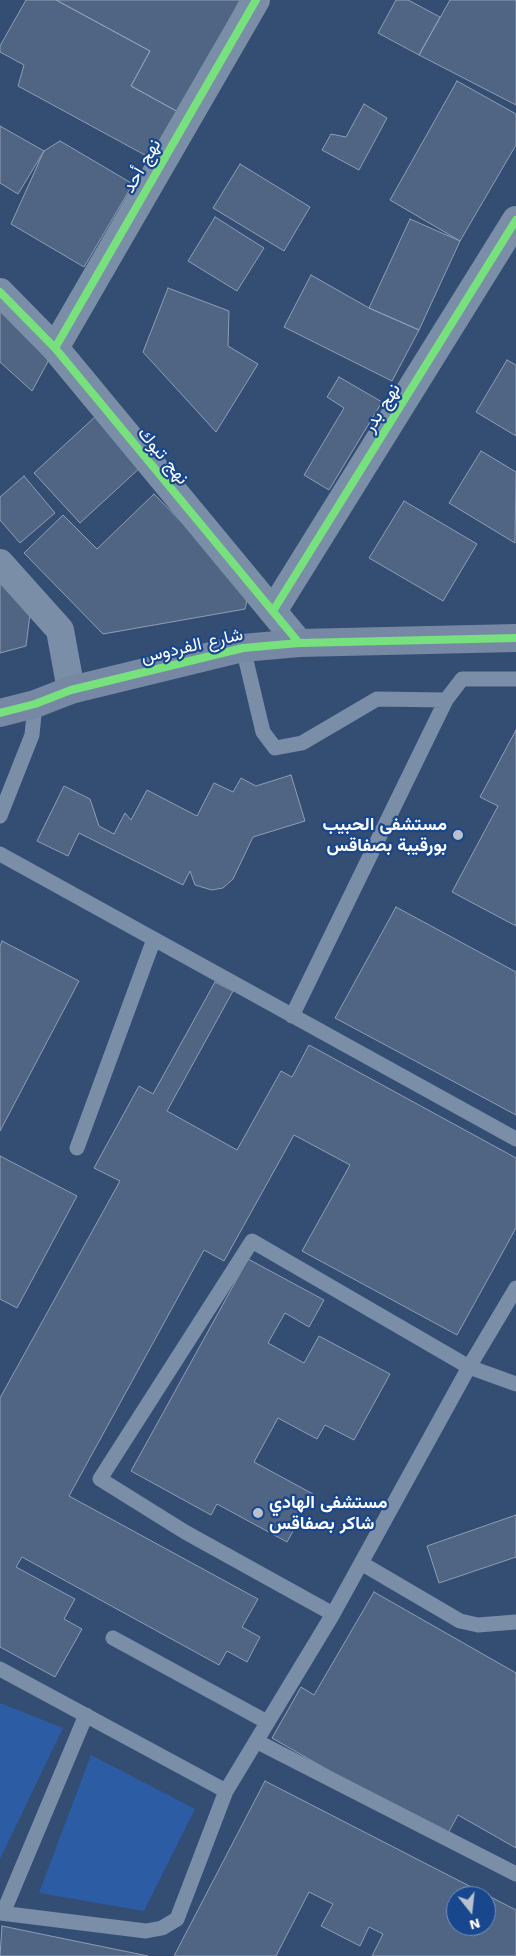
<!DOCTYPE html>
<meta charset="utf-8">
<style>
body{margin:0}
#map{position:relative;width:516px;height:1956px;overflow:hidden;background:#334d73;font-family:"Work Sans",sans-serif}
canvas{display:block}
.north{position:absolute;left:446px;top:1886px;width:50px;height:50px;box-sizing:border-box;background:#18478e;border:1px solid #7491bb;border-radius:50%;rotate:164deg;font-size:14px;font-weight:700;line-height:20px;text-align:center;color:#fff}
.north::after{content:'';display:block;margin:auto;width:18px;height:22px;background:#b8c1ce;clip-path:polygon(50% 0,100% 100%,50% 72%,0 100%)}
</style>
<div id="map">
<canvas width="516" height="1956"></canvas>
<div class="north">N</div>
</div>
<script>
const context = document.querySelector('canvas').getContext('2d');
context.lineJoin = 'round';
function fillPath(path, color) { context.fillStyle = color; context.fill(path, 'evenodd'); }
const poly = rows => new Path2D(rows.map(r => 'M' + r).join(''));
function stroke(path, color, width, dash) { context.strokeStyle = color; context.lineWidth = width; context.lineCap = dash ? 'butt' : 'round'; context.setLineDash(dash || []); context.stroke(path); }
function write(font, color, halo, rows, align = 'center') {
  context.font = font + ' "Work Sans",Vazirmatn,sans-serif'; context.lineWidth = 4.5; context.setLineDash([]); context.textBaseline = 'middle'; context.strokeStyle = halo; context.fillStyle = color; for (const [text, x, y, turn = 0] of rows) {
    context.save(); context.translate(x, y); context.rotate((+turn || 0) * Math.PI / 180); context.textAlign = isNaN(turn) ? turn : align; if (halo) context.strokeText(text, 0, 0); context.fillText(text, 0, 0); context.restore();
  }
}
const green = poly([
 [0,1703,63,1728,0,1859],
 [91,1755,195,1809,144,1911,39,1893]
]);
const building = poly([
 [26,0,56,0,150,51,131,86,180,113,154,160,18,86,24,65,0,52,0,46,26,0],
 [56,0,240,0,180,113,131,86,150,51,56,0],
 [396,0,408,0,440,17,419,55,378,33,396,0],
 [450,0,516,0,516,105,419,55,450,0],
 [457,81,516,114,516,145,460,241,390,200,457,81],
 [364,104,387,118,359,170,322,150,331,134,346,137,364,104],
 [0,126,44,151,18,194,0,183,0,126],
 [60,141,133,184,84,267,11,224,44,151,60,141],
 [240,164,310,207,284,251,213,208,240,164],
 [215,217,264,248,237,291,188,261,215,217],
 [410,219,460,241,419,330,369,308,410,219],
 [311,275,369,308,419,330,392,381,284,327,311,275],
 [168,288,229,311,228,346,258,364,216,432,143,352,168,288],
 [0,306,51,356,32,391,0,362,0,306],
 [507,360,516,365,516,436,476,412,507,360],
 [339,377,382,402,329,490,304,475,344,408,327,397,339,377],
 [96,416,142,466,80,523,34,473,96,416],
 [481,451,516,472,515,543,449,503,481,451],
 [24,476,55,513,20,543,0,520,0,497,24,476],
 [154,494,249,591,245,609,103,634,24,553,63,515,97,549,154,494],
 [404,501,477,544,443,601,369,558,404,501],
 [0,580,30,614,26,646,0,653,0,580],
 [516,730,516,926,452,892,498,806,480,797,516,730],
 [291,775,305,821,253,837,233,879,223,888,212,890,195,885,190,871,183,885,79,833,68,856,37,841,64,786,90,799,99,826,114,834,125,813,131,820,147,790,197,816,214,783,233,792,241,778,256,786,291,775],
 [396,907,516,972,516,1115,335,1018,396,907],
 [2,941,79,981,0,1131,0,946,2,941],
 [215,982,233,991,167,1111,237,1150,281,1071,292,1077,309,1045,516,1158,516,1228,457,1335,302,1251,350,1165,294,1135,224,1261,204,1250,69,1496,258,1599,242,1627,260,1637,247,1662,227,1651,219,1665,22,1557,16,1567,75,1599,64,1619,82,1629,55,1677,0,1647,0,1398,120,1181,94,1168,139,1086,153,1094,215,982],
 [0,1156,77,1196,17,1308,0,1299,0,1156],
 [248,1259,324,1300,309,1327,285,1313,268,1343,304,1363,319,1336,390,1374,354,1440,325,1425,317,1439,278,1418,254,1462,313,1494,287,1542,217,1504,211,1515,131,1471,248,1259],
 [516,1515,516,1557,439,1583,427,1546,516,1515],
 [374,1592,516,1673,516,1848,458,1815,446,1837,272,1738,301,1687,314,1695,374,1592],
 [265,1781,516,1910,516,1956,372,1956,383,1934,369,1927,360,1946,321,1926,333,1904,309,1892,276,1956,174,1956,265,1781],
 [456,1896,486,1896,486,1926,456,1926,456,1896],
 [2,1926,148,1956,0,1956,2,1926]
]);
const lane = poly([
 [243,648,263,732,275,748,302,743,377,699,446,700],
 [0,816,32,735,35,704],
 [0,854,516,1139],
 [292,1016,446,700,462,679,516,679],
 [77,1148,154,939],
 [516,1288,469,1367,516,1384],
 [361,1563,460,1621,478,1625,516,1622],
 [113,1638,267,1722],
 [0,1669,226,1791,333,1614,469,1367,252,1241,100,1479,185,1532,333,1614],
 [256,1741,516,1874],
 [0,1913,146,1931,162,1928,177,1919,226,1791],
 [3,1913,86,1715]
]);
const street = poly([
 [0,292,55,348,299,643],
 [55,348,256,0],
 [0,563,60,630,71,690],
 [273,611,516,220]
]);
const secondary = poly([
 [0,713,35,704,71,690,243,648,299,643,516,638]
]);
const cycleway = poly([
 [0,292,55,348,299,643],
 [55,348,256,0],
 [273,611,516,220],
 [0,713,35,704,71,690,243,648,299,643,516,638]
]);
const markers = [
 [458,835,6,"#b8c1ce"],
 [258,1513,6,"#b8c1ce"]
];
const streetNames = [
 ["نهج أحد",142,166,-60],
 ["نهج بدر",382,408,-58],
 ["نهج تبوك",163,456,50],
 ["شارع الفردوس",192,646,-13]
];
const poiNames = [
 ["مستشفى الحبيب",447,825],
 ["بورقيبة بصفاقس",447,846],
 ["مستشفى الهادي",269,1503,"left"],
 ["شاكر بصفاقس",269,1524,"left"]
];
fillPath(green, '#2c5da4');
fillPath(building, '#506483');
stroke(building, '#8f9eb5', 1);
stroke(lane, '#7a8ea7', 15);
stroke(street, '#7a8ea7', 28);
stroke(secondary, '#7688a3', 28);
stroke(cycleway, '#77e17e', 8);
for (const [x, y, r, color] of markers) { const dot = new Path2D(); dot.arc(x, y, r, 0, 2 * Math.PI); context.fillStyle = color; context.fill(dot); stroke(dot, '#18478e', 2); }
write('18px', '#fff', '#18478e', streetNames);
write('bold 18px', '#fff', '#18478e', poiNames, 'right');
</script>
